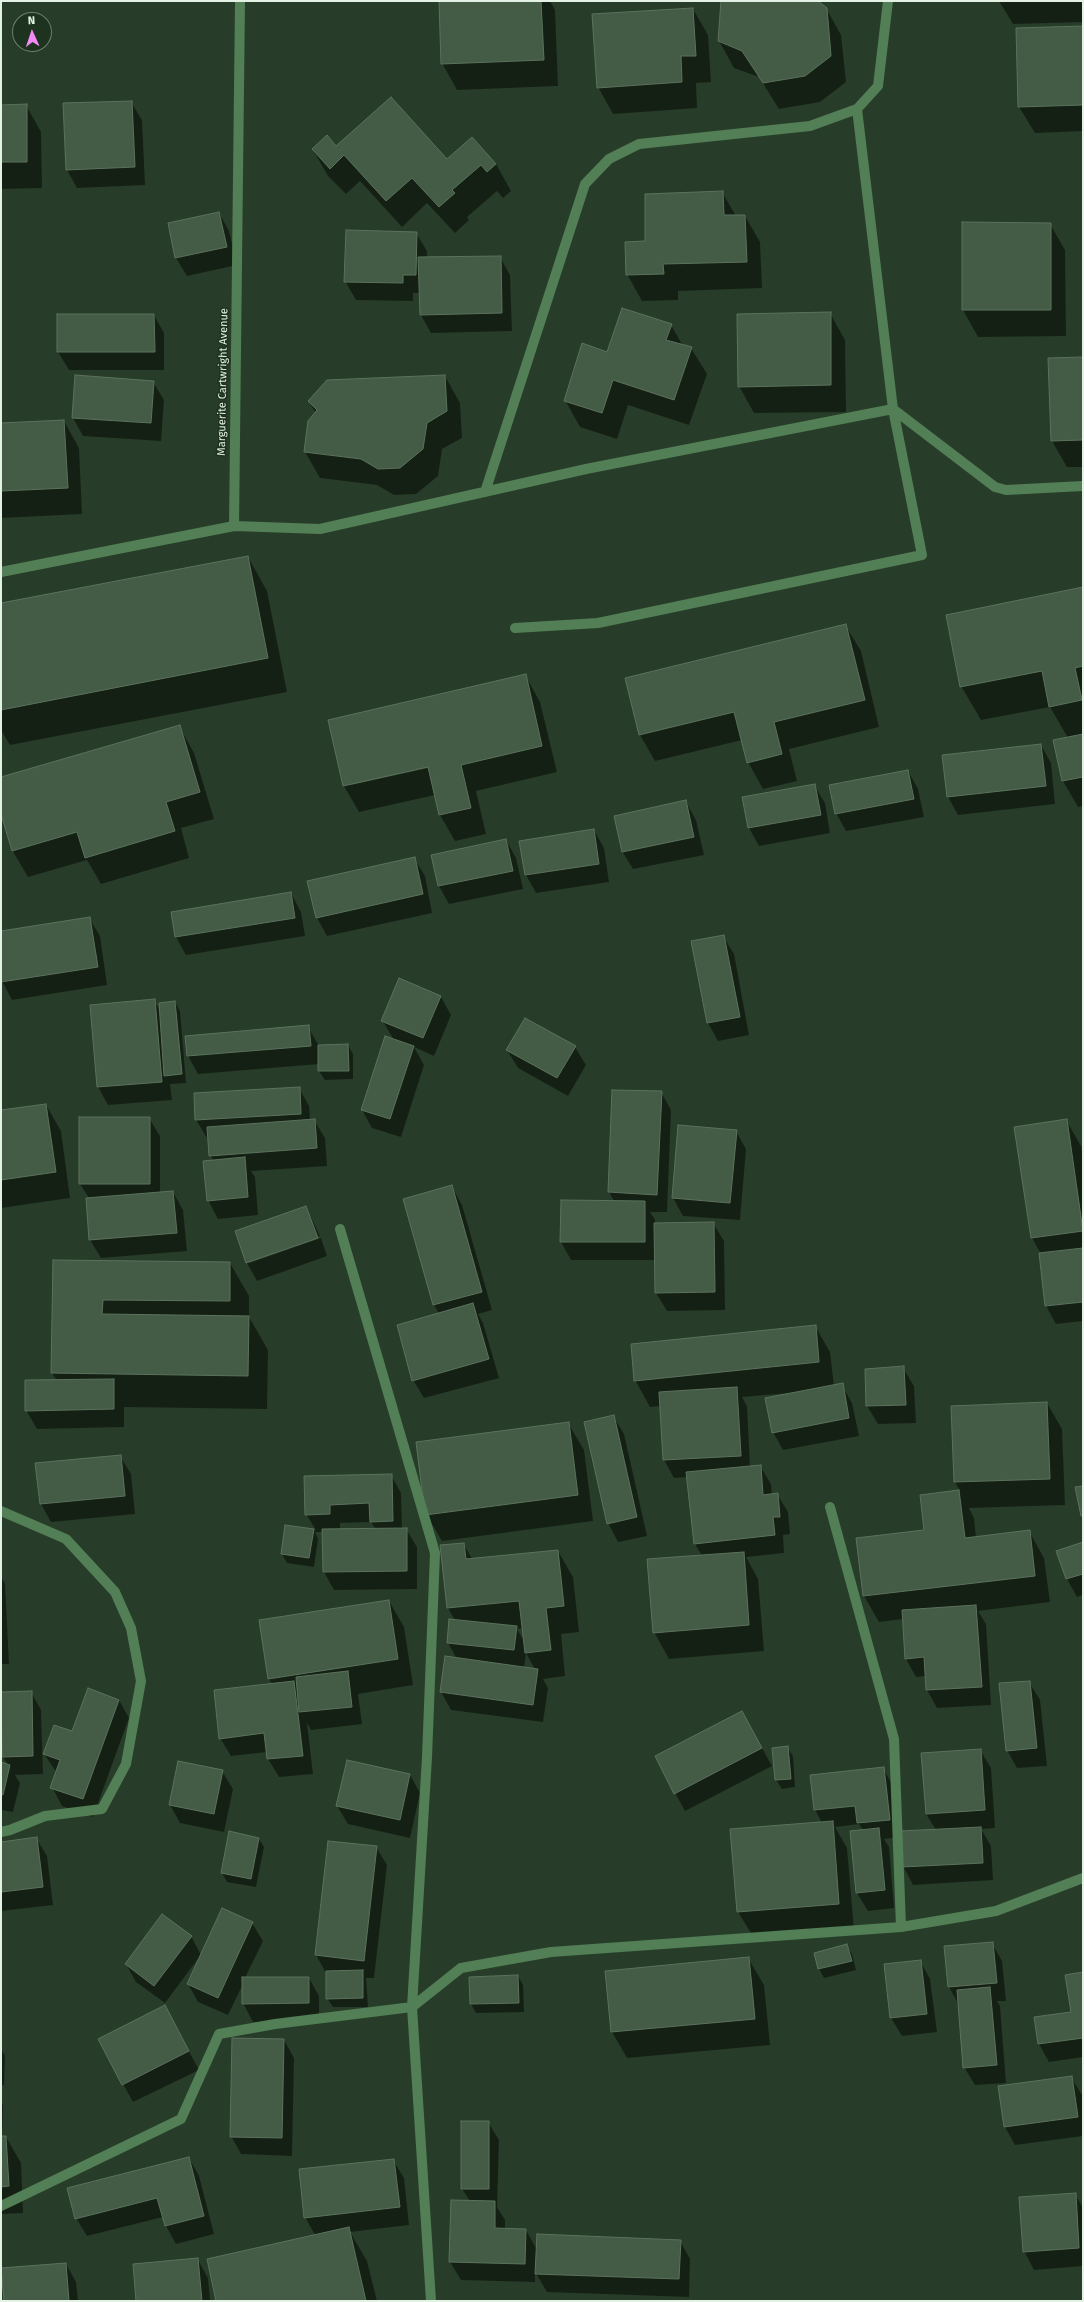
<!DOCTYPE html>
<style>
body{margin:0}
#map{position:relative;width:1084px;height:2302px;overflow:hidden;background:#283d29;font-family:"Fira Sans",sans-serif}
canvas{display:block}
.frame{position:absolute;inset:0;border:2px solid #e4f2e5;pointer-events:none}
.north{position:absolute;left:12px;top:12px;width:40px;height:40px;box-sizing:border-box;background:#1e331f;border:1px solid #6d7f6e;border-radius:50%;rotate:357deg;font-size:11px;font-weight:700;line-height:16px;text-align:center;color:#e4f2e5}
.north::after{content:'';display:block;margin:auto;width:14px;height:18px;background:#f18af4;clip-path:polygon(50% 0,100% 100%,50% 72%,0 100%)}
</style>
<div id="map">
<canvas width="1084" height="2302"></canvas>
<div class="frame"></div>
<div class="north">N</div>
</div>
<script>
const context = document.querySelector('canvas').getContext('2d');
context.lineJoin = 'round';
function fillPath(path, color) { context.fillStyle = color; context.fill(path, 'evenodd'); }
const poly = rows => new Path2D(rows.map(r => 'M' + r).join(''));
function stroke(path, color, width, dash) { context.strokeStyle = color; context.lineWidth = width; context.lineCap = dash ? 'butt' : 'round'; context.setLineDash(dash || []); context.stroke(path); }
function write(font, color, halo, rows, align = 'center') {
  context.font = font + ' "Fira Sans",sans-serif'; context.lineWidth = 3; context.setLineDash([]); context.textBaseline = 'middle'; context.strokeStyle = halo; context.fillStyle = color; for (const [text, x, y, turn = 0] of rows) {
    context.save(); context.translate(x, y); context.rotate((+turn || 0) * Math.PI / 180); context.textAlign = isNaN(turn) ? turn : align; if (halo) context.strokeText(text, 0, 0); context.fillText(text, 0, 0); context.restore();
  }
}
const shadow = poly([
 [440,1,550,1,555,10,558,86,457,90,442,63],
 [722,1,816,1,826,8,841,35,846,82,820,102,779,109,759,77,734,68,719,41],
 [999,1,1083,1,1083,22,1013,24],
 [693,9,708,35,711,82,696,83,697,108,613,114,598,87],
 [1083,27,1083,131,1035,133,1019,107],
 [131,102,142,120,145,185,77,188,67,170],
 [26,105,41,132,42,188,1,189,1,106],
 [313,150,496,164,511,191,503,198,497,191,467,217,469,220,455,233,427,203,402,227,360,181,346,194,328,176],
 [722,192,736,216,745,216,760,242,762,288,678,291,678,300,642,301,627,274,646,242],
 [219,213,229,231,237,265,187,276,176,258,169,224],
 [963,223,1050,224,1065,250,1066,336,978,337,963,310],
 [416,233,427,251,427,258,500,257,510,275,512,331,431,333,421,315,420,293,413,293,413,301,356,300,345,281],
 [830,313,845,340,846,412,754,413,739,386],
 [58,315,154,315,164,333,164,370,69,370,58,352],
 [671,325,683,346,691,348,707,374,689,425,628,405,617,439,580,427,565,400,608,353],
 [1083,358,1083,467,1067,467,1052,441],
 [445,376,460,403,462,438,442,449,438,476,416,494,394,495,377,485,320,478,305,452,316,413,309,402],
 [153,382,164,400,161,441,83,436,73,418],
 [64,421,79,448,82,514,1,518,1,424],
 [248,557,267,591,287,692,10,745,1,730,1,604],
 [1083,588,1083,806,1078,807,1063,781,1055,741,1068,738,1050,707,981,720,961,686],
 [845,625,861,651,879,727,789,749,797,781,763,789,748,762,742,740,655,761,640,735,626,679],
 [525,675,540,702,557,772,476,791,486,834,455,841,440,815,435,795,359,812,344,786,329,721],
 [432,765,433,767,351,785,351,783],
 [179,726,194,753,214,819,181,828,189,858,101,884,87,860,28,877,12,850,1,811,1,778],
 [1041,745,1051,763,1055,804,958,815,948,797],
 [908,771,918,789,924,817,846,831,836,813],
 [814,785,825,803,830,833,759,846,749,828,743,798],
 [686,802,696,820,704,855,633,869,622,851],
 [594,830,604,848,609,882,536,893,526,875,520,842],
 [506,840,516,858,523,889,449,904,439,886,432,856],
 [414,858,425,876,432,913,327,936,317,918],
 [291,893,301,912,305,936,186,955,176,937,172,913],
 [89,918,100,936,107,985,12,1000,1,979,1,932],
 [723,936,734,954,749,1035,718,1041,708,1023],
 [441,997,451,1015,434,1056,414,1047,424,1065,401,1137,372,1128,362,1110,394,1040,382,1020],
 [154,1000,160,1011,175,1002,180,1011,186,1083,170,1084,172,1100,108,1105,98,1087,91,1006],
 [308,1027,319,1046,348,1045,353,1054,353,1079,325,1080,319,1071,319,1064,198,1074,188,1056,186,1037],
 [575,1047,586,1065,568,1096,518,1068,507,1050],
 [299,1088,309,1106,310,1120,314,1120,325,1138,327,1166,251,1171,255,1177,258,1215,218,1219,208,1200,214,1161,210,1155,209,1138,207,1138,196,1120],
 [613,1091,661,1092,671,1110,667,1212,650,1212,655,1220,655,1224,713,1223,724,1241,725,1310,667,1311,656,1293,656,1260,571,1260,561,1242,614,1201,609,1192],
 [46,1105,61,1131,70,1198,1,1208,1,1111],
 [149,1118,160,1136,160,1193,173,1192,183,1210,187,1251,101,1258,90,1240,89,1198,80,1184],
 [1066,1120,1081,1146,1083,1157,1083,1321,1056,1324,1046,1306,1041,1254,1032,1238,1015,1128],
 [736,1131,746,1149,740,1220,683,1216,673,1198],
 [452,1187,462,1205,492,1310,478,1314,483,1323,499,1378,424,1398,413,1380,439,1314,434,1305],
 [306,1207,320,1236,249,1261,249,1263,321,1238,327,1256,257,1281,247,1263,236,1232],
 [54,1261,230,1263,249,1296,249,1317,268,1350,267,1409,124,1407,124,1427,37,1429,26,1410,57,1381,52,1373],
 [815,1326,830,1352,834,1386,842,1385,852,1403,859,1436,783,1450,773,1432,789,1393,742,1397,747,1406,750,1467,760,1466,771,1484,772,1495,777,1494,788,1512,790,1534,783,1535,784,1553,746,1557,758,1579,764,1651,669,1659,654,1632,702,1556,695,1544,688,1477,674,1478,664,1460,661,1406,650,1407,635,1380],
 [903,1368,914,1386,916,1423,878,1424,867,1406],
 [1047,1403,1062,1429,1065,1505,969,1508,974,1518,976,1538,1029,1531,1044,1558,1050,1602,978,1611,986,1624,991,1705,937,1708,927,1690,926,1676,916,1677,906,1659,903,1619,879,1622,864,1596,925,1531,921,1496,960,1491,955,1482,952,1407],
 [613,1416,624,1434,647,1536,618,1542,608,1523],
 [568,1423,584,1450,593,1521,442,1541,426,1514],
 [120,1456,131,1474,135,1514,51,1522,41,1504,36,1464],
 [391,1475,401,1493,402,1529,406,1529,417,1547,417,1589,334,1590,324,1572,323,1532,315,1532,318,1539,314,1567,287,1563,282,1554,286,1526,316,1530,306,1514],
 [371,1522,376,1530,340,1530,340,1523],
 [1083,1543,1083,1595,1077,1597,1067,1579,1058,1551],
 [463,1544,473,1560,558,1551,573,1577,579,1632,561,1634,565,1676,543,1679,548,1688,543,1722,451,1710,441,1692,446,1657,457,1659,448,1643,455,1620,448,1608],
 [523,1628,524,1641,517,1629],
 [526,1653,532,1664,535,1669,524,1668],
 [1,1576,5,1584,9,1664,1,1664],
 [389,1601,404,1627,413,1685,358,1694,362,1724,311,1730,307,1723,313,1774,279,1777,268,1759,267,1752,231,1756,220,1738,273,1685,269,1679,260,1621],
 [1029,1682,1040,1700,1047,1766,1017,1768,1007,1750],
 [31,1692,41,1710,43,1774,15,1775,20,1783,13,1812,1,1810,1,1763,8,1765,3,1757,1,1739,1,1693],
 [119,1700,129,1718,93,1817,62,1806,52,1787,57,1773,44,1754],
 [742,1712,772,1766,685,1811,675,1793],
 [787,1747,793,1756,795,1787,782,1789,776,1780],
 [980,1750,991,1768,995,1828,981,1829,991,1846,993,1880,913,1885,903,1866,936,1830,926,1814],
 [883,1768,893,1786,900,1837,884,1839,889,1847,894,1908,868,1911,857,1893,863,1830,859,1824,835,1827,847,1848,854,1930,754,1938,738,1912,822,1823,815,1810,811,1776],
 [222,1771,233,1789,224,1832,180,1823,170,1805],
 [410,1775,420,1793,410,1838,348,1824,337,1806],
 [36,1838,47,1856,53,1905,1,1911,1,1843],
 [259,1839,264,1847,256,1887,227,1882,222,1873],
 [376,1847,387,1865,374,1978,366,1978,368,2007,333,2007,327,1998,326,1973,316,1955],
 [252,1923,263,1941,245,1978,309,1978,319,1996,319,2021,253,2022,243,2003,243,1984,228,2015,198,2002,188,1984,200,1956,165,2003,136,1982,126,1964,191,1936,201,1955],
 [992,1943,1002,1961,1006,2001,997,2001,1000,2006,1006,2083,975,2085,964,2067,959,2005,949,1987],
 [847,1946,852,1954,856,1970,824,1978,819,1969,815,1954],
 [748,1958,764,1985,770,2045,627,2058,612,2032],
 [920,1961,930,1979,937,2032,902,2036,891,2018],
 [1083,1973,1083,2057,1049,2062,1039,2044,1072,2013],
 [518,1976,523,1985,524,2012,476,2013,471,2004,470,1978],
 [165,2007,199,2070,133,2102,123,2084],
 [284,2040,294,2058,292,2156,241,2154,231,2136],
 [1,2049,5,2056,4,2085,1,2085],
 [1071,2077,1082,2095,1083,2136,1015,2145,1005,2127],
 [1,2101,3,2105,2,2137,6,2137,21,2163,23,2213,1,2214],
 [488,2122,499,2140,497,2207,505,2220,505,2229,526,2230,537,2250,680,2241,690,2259,689,2297,547,2292,535,2272,535,2282,461,2280,450,2262,470,2201,462,2189],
 [189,2158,199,2176,214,2234,176,2244,166,2226,163,2217,87,2236,76,2218],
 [393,2160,404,2178,409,2225,350,2232,367,2261,377,2301,217,2301,315,2235,305,2217],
 [1075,2194,1083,2208,1083,2266,1034,2270,1024,2251],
 [198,2260,208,2278,210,2301,137,2301],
 [66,2264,76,2282,78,2301,5,2301]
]);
const building = poly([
 [439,1,541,1,544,60,441,64,439,1],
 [721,1,818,1,827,8,831,56,805,76,763,83,742,51,718,41,721,1],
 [693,8,696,56,681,56,682,82,597,88,592,14,693,8],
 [1083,26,1083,105,1018,107,1016,28,1083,26],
 [391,97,447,159,472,137,496,164,487,172,481,165,452,190,455,193,439,207,412,178,386,201,344,155,330,169,312,149,327,135,336,146,391,97],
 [132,101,135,167,66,170,63,103,132,101],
 [27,104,27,162,1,162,1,105,27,104],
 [723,191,724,215,745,215,747,262,663,264,664,274,626,275,625,242,645,241,645,194,723,191],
 [219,212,227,247,175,258,168,223,219,212],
 [962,222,1051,223,1051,310,962,310,962,222],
 [346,230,417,232,416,275,403,275,403,283,344,282,346,230],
 [501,256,502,313,420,315,418,257,501,256],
 [622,308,672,324,666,340,692,347,674,400,613,380,602,413,564,401,582,343,607,352,622,308],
 [831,312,831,385,738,387,737,314,831,312],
 [57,314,154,314,155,352,57,352,57,314],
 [1083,357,1083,440,1051,441,1048,358,1083,357],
 [75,375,154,381,151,423,72,418,75,375],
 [445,375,447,411,427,423,423,449,400,468,378,469,361,459,304,452,308,421,317,410,308,401,327,380,445,375],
 [64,420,68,488,1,491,1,423,64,420],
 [248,556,268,658,1,710,1,603,248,556],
 [1083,587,1083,666,1075,668,1082,700,1049,707,1042,671,960,687,946,615,1083,587],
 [846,624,865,700,774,722,782,754,747,763,734,712,639,735,625,678,846,624],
 [526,674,542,746,461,765,471,808,439,815,428,767,343,786,328,720,526,674],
 [180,725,200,792,166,802,175,831,85,858,77,832,12,851,1,814,1,777,180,725],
 [1083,734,1083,777,1062,781,1053,740,1083,734],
 [1041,744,1046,786,947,797,942,755,1041,744],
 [908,770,914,799,835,814,829,785,908,770],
 [815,784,821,815,748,828,742,797,815,784],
 [686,800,694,837,622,852,614,816,686,800],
 [594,829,599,864,525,875,519,841,594,829],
 [506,839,513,871,438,886,431,855,506,839],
 [415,857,423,894,316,918,307,881,415,857],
 [291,892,295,918,175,937,171,912,291,892],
 [90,917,98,967,1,982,1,931,90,917],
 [724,935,740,1017,707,1023,691,941,724,935],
 [399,978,441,996,423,1038,381,1021,399,978],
 [155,999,162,1082,97,1087,90,1005,155,999],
 [175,1001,182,1074,164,1076,159,1003,175,1001],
 [525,1018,576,1046,557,1078,506,1050,525,1018],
 [309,1025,311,1046,187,1056,185,1036,309,1025],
 [385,1036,414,1046,390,1119,361,1110,385,1036],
 [348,1044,349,1071,318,1071,318,1045,348,1044],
 [300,1087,301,1114,195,1120,194,1093,300,1087],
 [612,1090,662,1091,657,1195,608,1192,612,1090],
 [46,1104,56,1172,1,1180,1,1110,46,1104],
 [79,1117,150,1117,150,1184,79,1184,79,1117],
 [315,1119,317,1148,209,1156,207,1127,315,1119],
 [1067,1119,1083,1231,1031,1238,1014,1127,1067,1119],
 [678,1125,737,1130,730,1203,672,1198,678,1125],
 [245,1157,248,1197,207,1201,203,1161,245,1157],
 [452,1185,482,1292,433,1305,403,1199,452,1185],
 [173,1191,177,1233,89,1240,86,1198,173,1191],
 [561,1200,645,1201,645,1242,560,1242,561,1200],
 [306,1206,318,1238,246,1263,235,1231,306,1206],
 [714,1222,715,1292,655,1293,654,1223,714,1222],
 [1083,1248,1083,1302,1045,1306,1039,1253,1083,1248],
 [53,1260,230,1262,230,1301,103,1300,102,1314,249,1316,248,1376,51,1373,53,1260],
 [473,1303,489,1359,412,1381,397,1325,473,1303],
 [816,1325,819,1362,634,1381,631,1344,816,1325],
 [904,1366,906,1405,866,1406,865,1369,904,1366],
 [114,1379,114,1409,25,1411,25,1380,114,1379],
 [843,1383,849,1418,772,1433,765,1398,843,1383],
 [737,1387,741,1456,663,1460,659,1392,737,1387],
 [1047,1402,1050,1479,954,1482,951,1406,1047,1402],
 [614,1415,637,1517,607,1524,584,1422,614,1415],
 [569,1422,578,1495,425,1515,416,1442,569,1422],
 [121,1455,125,1496,40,1504,35,1463,121,1455],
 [761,1465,763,1495,778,1493,780,1517,773,1517,775,1535,694,1544,686,1472,761,1465],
 [392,1474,393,1521,370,1522,369,1503,330,1505,330,1514,305,1515,304,1476,392,1474],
 [1083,1486,1083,1516,1081,1516,1075,1487,1083,1486],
 [959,1490,965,1538,1030,1530,1035,1576,863,1596,856,1538,924,1530,920,1495,959,1490],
 [285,1525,314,1529,309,1558,281,1554,285,1525],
 [407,1528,407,1571,323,1572,322,1529,407,1528],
 [1083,1542,1083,1574,1066,1579,1056,1551,1083,1542],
 [464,1543,466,1559,558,1550,564,1606,546,1608,551,1650,525,1653,519,1601,447,1608,440,1545,464,1543],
 [744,1552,749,1625,653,1633,647,1559,744,1552],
 [389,1600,398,1659,268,1679,259,1620,389,1600],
 [976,1605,982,1687,926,1690,924,1657,905,1659,902,1610,976,1605],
 [449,1619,517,1626,514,1650,447,1643,449,1619],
 [445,1656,538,1669,533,1705,440,1692,445,1656],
 [348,1671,352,1707,299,1712,296,1677,348,1671],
 [294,1681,303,1756,267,1759,264,1733,219,1739,214,1690,294,1681],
 [1030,1681,1037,1748,1006,1751,999,1683,1030,1681],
 [88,1688,119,1700,83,1799,50,1788,60,1760,43,1754,54,1725,72,1731,88,1688],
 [32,1691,33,1756,2,1757,1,1692,32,1691],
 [742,1711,762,1748,674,1794,655,1756,742,1711],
 [788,1746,791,1779,775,1780,772,1748,788,1746],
 [981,1749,985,1810,926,1814,921,1753,981,1749],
 [347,1760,410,1774,400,1820,336,1806,347,1760],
 [178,1761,223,1770,214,1814,169,1805,178,1761],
 [1,1762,10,1765,3,1795,1,1794,1,1762],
 [884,1767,890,1820,857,1823,855,1806,814,1810,810,1775,884,1767],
 [833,1821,839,1904,737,1912,730,1829,833,1821],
 [981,1827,983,1863,902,1867,901,1831,981,1827],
 [879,1828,885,1890,856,1893,850,1831,879,1828],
 [229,1831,259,1838,251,1879,221,1873,229,1831],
 [37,1837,43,1887,1,1892,1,1842,37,1837],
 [328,1841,377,1846,364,1961,315,1955,328,1841],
 [222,1908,253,1922,218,1998,187,1984,222,1908],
 [162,1914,192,1936,154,1986,125,1964,162,1914],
 [993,1942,997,1983,948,1987,944,1946,993,1942],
 [847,1944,852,1961,818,1969,814,1953,847,1944],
 [749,1957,755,2019,611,2032,605,1971,749,1957],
 [921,1960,927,2014,890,2018,884,1964,921,1960],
 [363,1970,363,1998,326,1999,326,1971,363,1970],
 [1083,1972,1083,2038,1038,2044,1034,2017,1071,2012,1065,1975,1083,1972],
 [518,1975,519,2003,470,2004,469,1977,518,1975],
 [242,1977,309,1977,309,2003,242,2004,242,1977],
 [990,1987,997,2065,963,2068,957,1990,990,1987],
 [165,2005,189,2051,122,2085,98,2039,165,2005],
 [232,2038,284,2039,282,2138,230,2137,232,2038],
 [1072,2076,1078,2117,1004,2127,998,2086,1072,2076],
 [461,2121,489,2121,489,2189,461,2189,461,2121],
 [1,2136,6,2136,9,2186,1,2187,1,2136],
 [189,2157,204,2216,165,2226,157,2198,75,2219,67,2188,189,2157],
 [394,2159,400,2207,304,2218,299,2169,394,2159],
 [1076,2193,1079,2248,1023,2252,1019,2197,1076,2193],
 [451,2200,495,2201,495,2228,526,2229,525,2264,449,2262,451,2200],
 [349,2227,366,2301,216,2301,207,2259,349,2227],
 [537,2234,681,2240,679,2279,535,2274,537,2234],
 [198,2258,202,2301,136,2301,133,2264,198,2258],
 [66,2263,69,2301,4,2301,1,2268,66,2263]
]);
const street = poly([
 [485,492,585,184,609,159,639,144,810,126,857,109,878,86,888,1],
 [234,526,240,1],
 [1,572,234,526,320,529,586,469,893,409,995,487,1006,490,1083,486],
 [515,628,598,623,922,555,893,409,857,109],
 [340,1229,435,1553,427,1757,412,2007,431,2301],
 [830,1507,894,1739,901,1927],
 [1,1511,66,1539,115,1592,131,1628,141,1681,126,1764,102,1809,45,1816,10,1830,1,1832],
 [1,2206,181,2119,219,2034,275,2024,412,2007,461,1968,551,1952,901,1927,996,1911,1083,1878]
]);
const streetNames = [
 ["Marguerite Cartwright Avenue",223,382,-89]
];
fillPath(shadow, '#0007');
fillPath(building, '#445b45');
stroke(building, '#5b725c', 1);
stroke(street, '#527f55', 10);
write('11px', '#e4f2e5', '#1e331f', streetNames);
</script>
